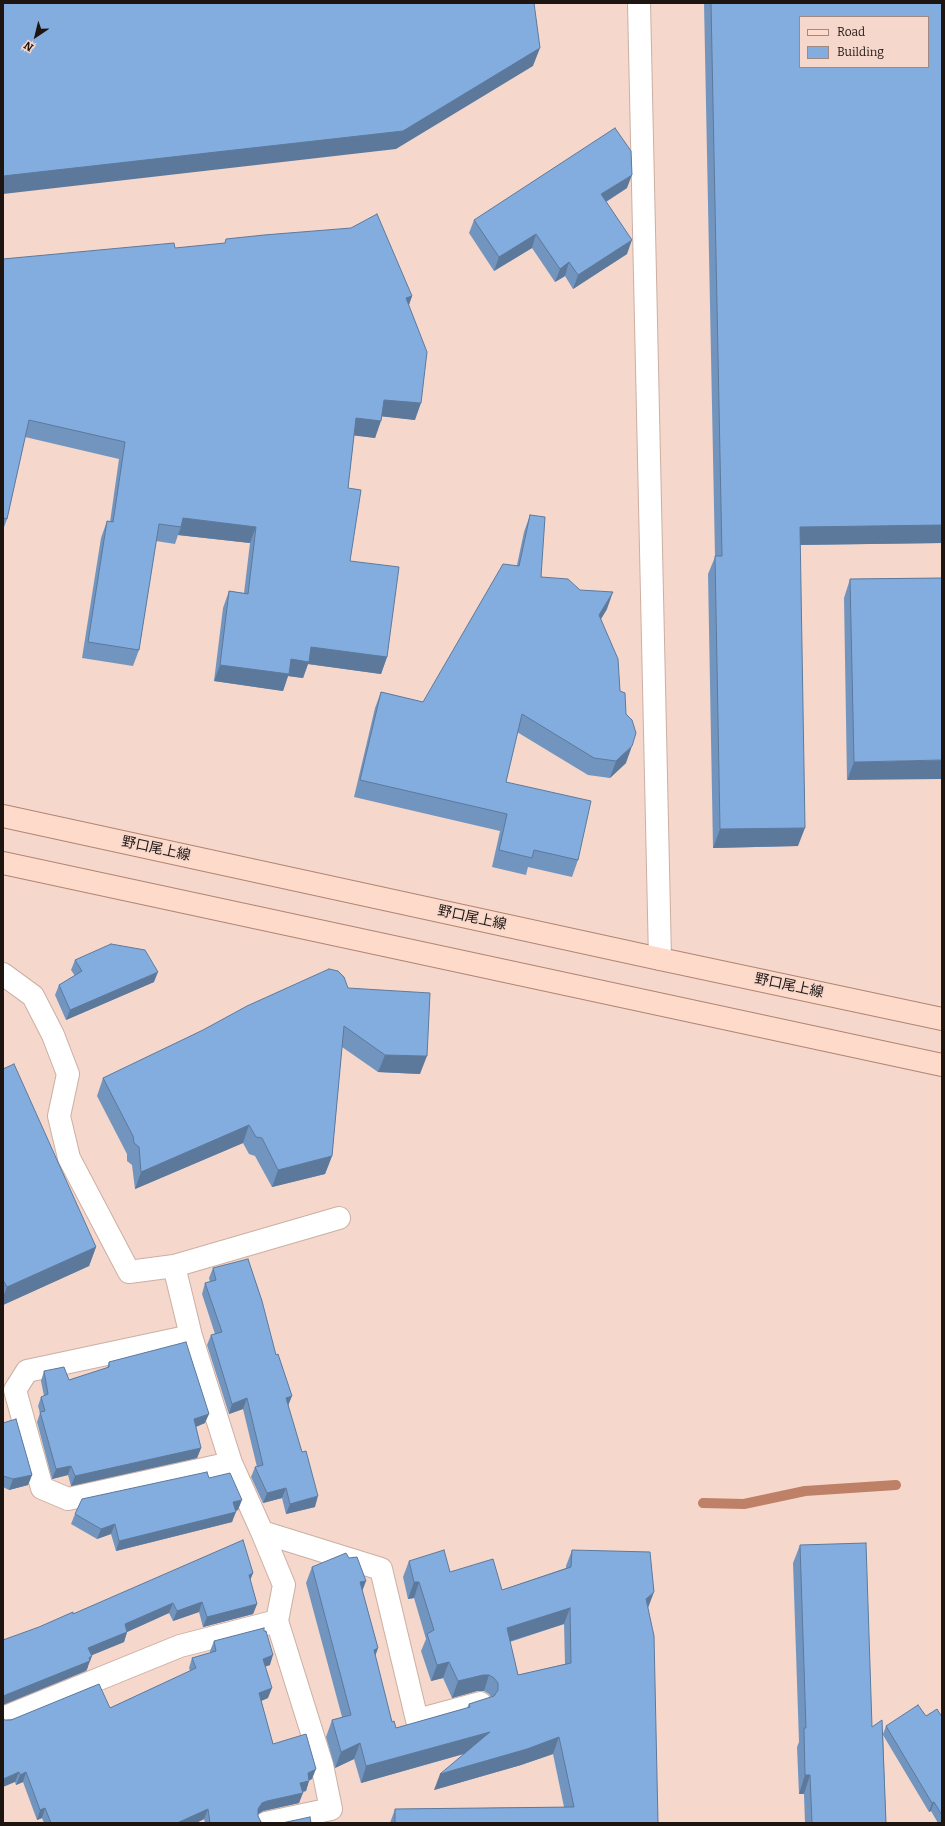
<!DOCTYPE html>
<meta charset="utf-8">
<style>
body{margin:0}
#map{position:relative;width:945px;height:1826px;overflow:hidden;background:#f5d7cb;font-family:Bitter,serif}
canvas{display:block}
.frame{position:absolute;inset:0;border:4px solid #1e1410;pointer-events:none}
.legend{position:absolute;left:799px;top:16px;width:130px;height:52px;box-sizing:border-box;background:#f5d7cb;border:1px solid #9f8980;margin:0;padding:5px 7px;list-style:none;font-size:12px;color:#1e1410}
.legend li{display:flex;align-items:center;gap:8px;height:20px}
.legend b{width:20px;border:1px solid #9f8980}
.north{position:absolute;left:16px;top:16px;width:40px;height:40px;-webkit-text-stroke:3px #f5d7cb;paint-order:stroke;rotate:215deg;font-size:11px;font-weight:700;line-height:16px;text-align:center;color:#1e1410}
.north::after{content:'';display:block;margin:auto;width:14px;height:18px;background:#1e1410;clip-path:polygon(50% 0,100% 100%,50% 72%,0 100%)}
</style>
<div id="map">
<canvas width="945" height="1826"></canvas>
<div class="frame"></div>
<ul class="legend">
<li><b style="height:5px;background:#fedacb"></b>Road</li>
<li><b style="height:11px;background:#84addf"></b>Building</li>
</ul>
<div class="north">N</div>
</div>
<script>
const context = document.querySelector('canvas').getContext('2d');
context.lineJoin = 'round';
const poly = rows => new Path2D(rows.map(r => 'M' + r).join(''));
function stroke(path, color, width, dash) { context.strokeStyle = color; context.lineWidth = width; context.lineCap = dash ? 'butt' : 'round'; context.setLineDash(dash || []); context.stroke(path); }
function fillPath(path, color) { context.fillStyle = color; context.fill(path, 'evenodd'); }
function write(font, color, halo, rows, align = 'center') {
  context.font = font + ' Bitter,"Noto Sans JP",serif'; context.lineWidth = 3; context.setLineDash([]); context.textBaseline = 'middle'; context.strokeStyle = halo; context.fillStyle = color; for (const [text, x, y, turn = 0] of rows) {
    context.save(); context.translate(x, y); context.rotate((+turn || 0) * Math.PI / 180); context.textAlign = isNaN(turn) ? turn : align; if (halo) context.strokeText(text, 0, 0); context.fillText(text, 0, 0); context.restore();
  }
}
const stream = poly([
 [703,1503,744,1504,805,1491,896,1485]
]);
const minor = poly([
 [639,3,660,959],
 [3,974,33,996,53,1035,68,1074,59,1116,69,1158,129,1272,174,1266,191,1336,231,1463,262,1532,284,1585,277,1621,322,1765,331,1809,266,1823],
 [174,1266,339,1218],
 [191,1336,27,1371,15,1390,42,1488,68,1499,231,1463],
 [262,1532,381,1569,417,1720,480,1703],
 [3,1718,180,1646,277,1621]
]);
const major = poly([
 [3,816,660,959,942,1019],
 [3,863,942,1065]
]);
const wall = poly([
 [704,3,942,3,942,543,800,545,798,846,713,848,708,574,715,557],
 [627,188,606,202,627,254,573,289,565,276,555,282,532,248,494,271,469,233,474,220],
 [175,248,412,296,409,305,415,420,382,416,375,438,354,435,348,488,350,561,387,657,381,674,308,664,303,678,288,676,283,691,214,681,223,608,229,591,244,593,250,543,178,535,175,544,156,541,139,650,133,666,82,658,101,538,107,521,110,522,119,459,25,437,7,519,3,530,3,259],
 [530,515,541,577,580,590,607,609,601,619,626,714,626,763,610,778,588,775,517,732,506,782,578,860,572,877,528,867,526,875,492,867,500,831,354,797,375,708,381,692,423,702,517,565,524,532],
 [942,578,847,780,844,598,850,579],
 [75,960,154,982,66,1020,55,995,59,985,75,976,71,970],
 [348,988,420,1074,378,1072,342,1047,332,1156,325,1174,272,1187,255,1156,249,1154,243,1143,135,1189,132,1165,127,1161,127,1154,97,1096,103,1078],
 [3,1069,96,1247,89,1266,3,1305],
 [213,1268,288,1405,315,1507,286,1514,282,1498,263,1503,251,1477,255,1467,257,1467,243,1409,229,1414,207,1345,211,1335,215,1334,202,1294,205,1283,210,1282,209,1278],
 [109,1362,205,1423,196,1427,201,1448,197,1458,71,1486,68,1475,52,1479,37,1422,40,1413,38,1406,41,1397,44,1396,41,1381,44,1371,69,1380,107,1368],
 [3,1423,32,1475,28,1485,9,1490,3,1487],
 [209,1478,238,1510,235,1511,232,1522,116,1551,111,1534,97,1539,71,1524,75,1514],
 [800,1545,872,1727,883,1734,886,1726,926,1716,942,1717,942,1823,938,1823,931,1811,929,1812,883,1735,886,1823,805,1823,804,1794,799,1794,797,1747,799,1742,793,1563],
 [572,1550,648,1608,658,1823,390,1823,395,1809,564,1807,553,1754,521,1765,434,1790,464,1754,361,1783,354,1759,335,1768,326,1737,332,1720,342,1717,306,1583,312,1567,349,1558,366,1581,362,1590,378,1648,375,1656,392,1722,396,1728,467,1708,469,1704,491,1697,489,1694,484,1691,477,1691,452,1698,443,1678,431,1681,421,1651,426,1639,414,1598,408,1599,403,1577,409,1561,450,1572,502,1590,566,1568,566,1566],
 [564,1624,565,1664,518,1675,510,1642],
 [253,1573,250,1580,257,1604,253,1614,203,1627,199,1612,173,1621,169,1613,127,1632,124,1642,92,1655,88,1666,88,1667,86,1671,73,1614],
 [214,1641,270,1665,265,1666,268,1698,261,1701,273,1744,312,1779,309,1780,306,1791,302,1792,299,1803,263,1811,258,1814,258,1816,261,1822,263,1823,205,1823,204,1819,196,1823,44,1823,42,1818,37,1820,23,1782,16,1785,15,1782,5,1720,110,1708,190,1671,189,1668,192,1658,210,1653,210,1651]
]);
const shadedWall = poly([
 [540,48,533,66,396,149,3,194,3,176],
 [632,175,627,188,596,208,601,194],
 [536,234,532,248,494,271,499,257],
 [632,240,627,254,573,289,578,275],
 [569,262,565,276,555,282,560,269],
 [412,296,406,313,406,298],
 [384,400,421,403,415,420,378,416],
 [356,418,381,421,375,438,350,435],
 [183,518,256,527,250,543,178,535,181,527],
 [942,525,942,543,793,545,800,527],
 [613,592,607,609,593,632,599,615],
 [311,647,387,657,381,674,308,664,303,678,288,676,283,691,214,681,220,665,291,659],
 [632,746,626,763,610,778,616,761],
 [942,760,942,779,847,780,854,762],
 [805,828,798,846,713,848,720,829],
 [158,972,154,982,66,1020,70,1010],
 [385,1055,427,1056,420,1074,378,1072],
 [249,1125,243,1143,135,1189,141,1172],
 [332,1156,325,1174,272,1187,278,1170],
 [96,1247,89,1266,3,1305,3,1297,7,1287],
 [292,1396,288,1406,286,1398],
 [247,1398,243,1409,229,1414,232,1404],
 [209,1414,205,1423,190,1429,194,1419],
 [201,1448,197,1458,71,1486,75,1476],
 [71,1466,68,1475,52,1479,56,1469],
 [32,1475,28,1485,9,1490,13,1479],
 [286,1488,282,1498,263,1503,267,1493],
 [318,1496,315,1507,286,1514,290,1504],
 [242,1500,238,1510,229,1513,233,1502],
 [236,1512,232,1522,116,1551,119,1541],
 [115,1524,111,1534,97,1539,101,1529],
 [253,1573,249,1583,249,1575],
 [366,1581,360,1597,360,1582],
 [414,1582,419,1582,414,1598,408,1599],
 [654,1592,648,1608,646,1599],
 [202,1602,199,1612,173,1621,177,1611],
 [173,1603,169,1613,127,1632,124,1642,85,1658,88,1648,125,1624],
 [257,1604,253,1614,203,1627,207,1617],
 [570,1608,564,1624,501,1644,507,1628],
 [378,1648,372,1665,374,1650],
 [273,1655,270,1665,259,1669,263,1659],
 [92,1656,88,1666,88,1667,86,1671,3,1705,3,1696],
 [449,1662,443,1678,431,1681,437,1665],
 [483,1675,489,1675,484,1691,477,1691,452,1698,458,1681],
 [272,1688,268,1698,256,1703,259,1693],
 [490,1732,484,1748,361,1783,366,1766],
 [559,1737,553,1754,521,1765,434,1790,440,1774],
 [360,1743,354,1759,335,1768,341,1752],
 [316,1769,312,1779,308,1781,309,1781,306,1791,296,1793,300,1783,308,1773],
 [19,1772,15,1782,3,1787,3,1779],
 [26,1772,23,1782,16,1785,20,1775],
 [805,1775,810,1775,804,1794,799,1794],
 [303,1793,299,1803,263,1811,258,1814,258,1809,262,1803,267,1801],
 [934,1802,931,1811,929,1812,932,1803],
 [45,1808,42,1818,37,1820,40,1810],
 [208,1809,204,1819,196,1823,177,1823]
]);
const building = poly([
 [3,3,534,3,540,48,403,131,3,176,3,3],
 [711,3,942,3,942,525,800,527,805,828,720,829,715,556,722,556,711,3],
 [800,17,928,17,928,67,800,67,800,17],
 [615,128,631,151,632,175,601,194,632,240,578,275,569,262,560,269,536,234,499,257,474,220,615,128],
 [377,214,412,296,406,298,427,352,421,403,384,400,381,421,356,418,348,488,361,490,350,561,399,567,387,657,311,647,309,662,291,659,289,674,220,665,229,591,248,594,256,527,183,518,181,527,159,524,139,650,88,642,107,521,113,522,125,442,29,420,7,519,3,518,3,259,174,243,175,248,225,243,226,239,264,235,351,228,377,214],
 [530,515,545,517,541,577,568,579,580,590,613,592,599,615,618,659,620,691,625,693,626,714,632,720,636,733,632,746,616,761,594,758,522,714,506,782,591,801,578,860,534,850,532,858,499,850,507,814,360,780,381,692,423,702,503,564,519,566,530,515],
 [942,578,942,760,854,762,850,579,942,578],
 [111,944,145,950,158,972,70,1010,59,985,82,971,75,960,111,944],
 [329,969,338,971,344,977,348,988,430,993,427,1056,385,1055,344,1026,332,1156,278,1170,262,1138,256,1137,249,1125,141,1172,139,1147,134,1143,133,1136,103,1078,203,1030,247,1006,329,969],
 [14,1064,96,1247,7,1287,3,1280,3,1069,14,1064],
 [248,1259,262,1301,276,1355,278,1354,292,1396,286,1398,302,1452,306,1451,318,1496,290,1504,286,1488,267,1493,255,1467,263,1465,247,1398,232,1404,211,1335,222,1332,205,1283,216,1280,213,1268,248,1259],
 [186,1342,209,1414,194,1419,201,1448,75,1476,71,1466,56,1469,40,1412,45,1411,41,1397,48,1394,44,1371,64,1367,69,1380,109,1367,109,1362,186,1342],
 [16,1419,32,1475,13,1479,3,1476,3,1423,16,1419],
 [207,1472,209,1478,230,1473,242,1500,233,1502,236,1512,119,1541,115,1524,101,1529,75,1514,82,1499,207,1472],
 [243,1540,253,1573,249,1575,257,1604,207,1617,202,1602,177,1611,173,1603,125,1624,127,1632,88,1648,92,1656,89,1658,90,1661,3,1696,3,1640,39,1627,73,1612,73,1614,243,1540],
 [866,1543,872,1727,882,1720,886,1823,812,1823,810,1775,805,1775,804,1728,806,1728,800,1545,866,1543],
 [444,1550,450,1572,493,1559,502,1590,571,1567,572,1550,650,1552,654,1592,646,1599,654,1636,658,1823,395,1823,395,1809,574,1807,559,1737,527,1749,440,1774,490,1732,366,1766,360,1743,341,1752,332,1720,351,1715,312,1567,346,1553,349,1558,357,1557,366,1581,360,1582,378,1648,374,1650,392,1722,394,1721,396,1728,470,1707,469,1704,494,1696,498,1690,498,1683,494,1678,489,1675,483,1675,458,1681,449,1662,437,1665,427,1634,434,1630,419,1582,414,1582,409,1561,444,1550],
 [570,1608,571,1663,518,1675,507,1628,570,1608],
 [264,1628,264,1631,266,1631,273,1655,263,1659,272,1688,259,1693,273,1744,306,1734,316,1769,308,1773,309,1781,300,1783,303,1793,267,1801,262,1803,258,1809,258,1816,261,1822,263,1823,210,1823,208,1809,177,1823,51,1823,45,1808,40,1810,26,1772,20,1775,19,1772,3,1779,3,1719,5,1720,11,1720,99,1684,110,1708,196,1668,192,1658,216,1651,214,1641,264,1628],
 [918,1705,926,1716,937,1709,942,1717,942,1815,934,1802,932,1803,886,1726,918,1705],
 [310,1817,311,1823,282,1823,310,1817]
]);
const streetNames = [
 ["野口尾上線",156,849,12],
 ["野口尾上線",472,918,12],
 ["野口尾上線",789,986,12]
];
stroke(stream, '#be8066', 10);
stroke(minor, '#ccafa3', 24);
stroke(major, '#b08573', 24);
stroke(minor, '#fff', 22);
stroke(major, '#fedacb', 22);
fillPath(wall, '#7295c0');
fillPath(shadedWall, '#5c799c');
fillPath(building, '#84addf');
stroke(building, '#5c799c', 1);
write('14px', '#1e1410', '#f5d7cb', streetNames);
</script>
